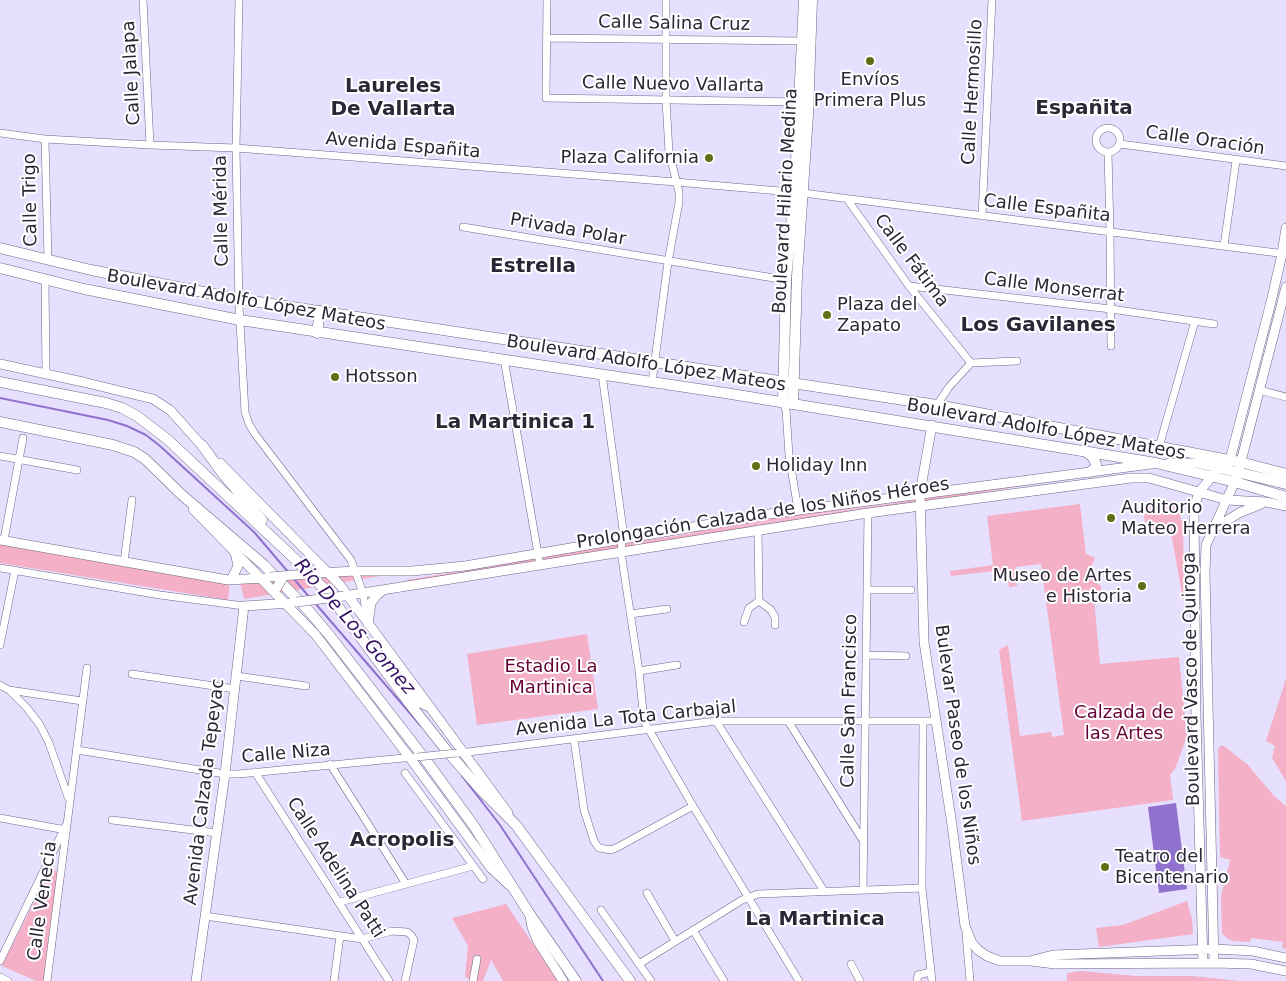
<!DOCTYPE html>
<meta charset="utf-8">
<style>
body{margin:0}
canvas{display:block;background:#e7dffe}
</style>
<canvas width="1286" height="981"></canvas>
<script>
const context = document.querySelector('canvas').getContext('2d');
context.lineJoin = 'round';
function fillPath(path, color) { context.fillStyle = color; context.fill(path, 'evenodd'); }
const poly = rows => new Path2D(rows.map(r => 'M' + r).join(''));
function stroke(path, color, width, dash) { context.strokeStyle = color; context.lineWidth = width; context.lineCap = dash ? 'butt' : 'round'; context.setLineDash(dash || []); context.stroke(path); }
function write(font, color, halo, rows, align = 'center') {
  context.font = font + ' "DejaVu Sans",sans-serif'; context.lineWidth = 4; context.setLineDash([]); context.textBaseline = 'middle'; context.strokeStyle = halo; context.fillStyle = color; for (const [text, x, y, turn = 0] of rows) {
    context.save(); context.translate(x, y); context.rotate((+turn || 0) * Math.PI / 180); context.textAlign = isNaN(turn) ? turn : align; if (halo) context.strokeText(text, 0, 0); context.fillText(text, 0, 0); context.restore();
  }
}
const green = poly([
 [1071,478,758,529,631,546,407,583,407,580,492,566,386,575,244,599,240,583,454,563,717,523],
 [1034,483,922,499,603,547,666,536,702,532,941,495],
 [1159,499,1165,499,1175,504,1179,509,1181,520,1183,520,1184,604,1171,533,1157,534,1148,528,1145,522,1144,516,1148,505],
 [1080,504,1086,554,1095,558,1091,567,1091,579,1101,586,1101,595,1093,589,1100,664,1179,657,1187,736,1175,769,1170,775,1173,800,1022,821,999,650,1008,645,1020,736,1051,732,1052,737,1064,735,1041,564,1015,567,1017,586,1009,587,1008,579,996,581,994,571,951,576,950,571,993,565,987,516],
 [0,542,230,581,228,600,0,563],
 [587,634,598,709,477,725,467,654],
 [1286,679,1286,781,1272,758,1275,746,1266,741],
 [1220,746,1224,746,1248,765,1274,796,1286,806,1286,949,1282,948,1283,942,1251,938,1250,942,1233,941,1228,939,1222,933,1221,896,1230,860,1220,857,1218,750],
 [51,868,59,872,50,981,36,981,2,966],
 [1187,901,1192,919,1193,934,1099,947,1096,928,1123,925],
 [506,904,558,981,503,981,491,960,483,981,474,981,465,977,468,946,452,918],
 [1081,971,1136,976,1192,976,1239,981,1067,981,1067,973]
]);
const water = poly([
 [1176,803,1187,889,1159,893,1148,807]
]);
const stream = poly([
 [0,398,108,420,127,426,146,435,160,446,254,532,289,573],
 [294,579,310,598],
 [315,603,421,726],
 [462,776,500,825,603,981]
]);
const minor = poly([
 [143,0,150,145],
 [239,0,236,148,239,305,245,412,249,424,255,434,351,560,363,593,367,619],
 [547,0,546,98,799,102],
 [547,38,802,41],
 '1096 140a12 12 0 1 1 24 0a12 12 0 1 1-24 0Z',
 [0,133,45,139,150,145,236,148,676,182,803,193,1286,254],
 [45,139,48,259],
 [1120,144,1286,166],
 [1108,152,1110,232,1111,346],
 [847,199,909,286,971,363],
 [982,216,992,0],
 [463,227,786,280],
 [1224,246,1236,161],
 [45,280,46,374],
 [909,286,1111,309,1214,324],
 [504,359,540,565],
 [971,363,1017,361],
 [602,374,623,530,621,552,639,671,644,721,693,806,799,981],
 [652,382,668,262,679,202,679,192,669,152,666,100,666,0],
 [1259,390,1286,397],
 [783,402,786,410,789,455,798,510],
 [937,405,949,387,971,363],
 [1159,447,1195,321],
 [0,456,77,470],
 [758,529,759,601],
 [4,540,23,438],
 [124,562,132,500],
 [0,568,160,595,244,606],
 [868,590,911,590],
 [759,601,771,610,775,617,775,625],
 [630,614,667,609],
 [744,622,749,608,759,601],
 [0,645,15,570],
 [867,655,906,656],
 [639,671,677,665],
 [132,674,235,689],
 [237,676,306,686],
 [0,685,9,690,27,708,40,725,49,743,68,797],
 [9,690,82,701],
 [716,721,824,891],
 [788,721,862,839],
 [923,722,922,888,932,981],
 [574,739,584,810,594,841,599,848,611,850,618,847,693,806],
 [77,750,225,774,239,774,414,757],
 [460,753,716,721,935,721],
 [330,764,406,884],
 [255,772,389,981],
 [405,773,483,879],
 [0,818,66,830],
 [112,820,217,833],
 [863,889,868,513],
 [647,893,675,941],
 [340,902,473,866],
 [601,910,651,981],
 [205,916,362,939,392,931,407,932,411,935,414,940,405,981],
 [693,930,724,981],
 [966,934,970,981],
 [0,961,66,825],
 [639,964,742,900,758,894,922,888],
 [851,964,860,981],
 [0,977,8,981],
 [47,981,87,668],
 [334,981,340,936],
 [473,981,477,959],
 [917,981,918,975,931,972]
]);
const tertiary = poly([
 [0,364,83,382,153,399,170,410,205,449],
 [932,425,920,493,924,642,952,825,965,926,972,943,978,950,987,956,1000,961,1031,961,1055,964,1214,963,1251,964,1286,971],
 [220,463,340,585,508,813],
 [1169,463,1206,463],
 [1225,465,1230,460,1271,302,1282,254,1286,228],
 [193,509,315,634,410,758,491,868,509,885],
 [1213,529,1239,513,1261,504],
 [0,540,228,580,264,578],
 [319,573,356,571,412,571,465,566,769,514,1151,464],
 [231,580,238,566,235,552],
 [344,596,868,513,1131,478,1149,478,1227,500,1266,502,1286,506],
 [368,624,371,603,377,595,382,591],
 [530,916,532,927,537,940,563,981],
 [1033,960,1053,955,1214,949,1253,951,1286,958],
 [1203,963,1196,716,1194,508,1199,492,1215,473],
 [1214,963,1205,573,1206,545,1237,477,1286,287],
 [196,981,225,774,244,606,291,603]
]);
const secondary = poly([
 [783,402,786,280,795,181,804,0],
 [793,404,797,276,808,115,812,0]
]);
const primary = poly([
 [0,248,91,270,239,299,937,405,1240,462,1286,474],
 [0,268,84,289,240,320,725,393,1156,463,1235,482,1286,497],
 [317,333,320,311],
 [0,382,106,403,122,408,137,416,167,439,295,559,328,593,409,703,447,751,480,789,516,825,630,981],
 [0,422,113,445,134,452,145,459,182,495,264,565,309,611,330,636,425,759,474,826,529,913,576,981],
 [202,445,223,474,262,520],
 [1085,451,1093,457,1096,464,1096,467,1090,472],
 [1199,463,1286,484],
 [405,688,417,701,428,706]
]);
const minorBridge = poly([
 [417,757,457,753]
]);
const tertiaryBridge = poly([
 [270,577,319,573],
 [277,587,284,576],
 [297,602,344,596]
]);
const markers = [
 [870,61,5,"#626e17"],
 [709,158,5,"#626e17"],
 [827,315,5,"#626e17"],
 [335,377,5,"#626e17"],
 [756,466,5,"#626e17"],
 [1111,518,5,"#626e17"],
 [1142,586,5,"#626e17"],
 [1105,867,5,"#626e17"]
];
const streetNames = [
 ["Calle Salina Cruz",674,24,1],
 ["Calle Jalapa",132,73,-93],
 ["Calle Nuevo Vallarta",673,85,1],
 ["Calle Hermosillo",973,92,-87],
 ["Calle Oración",1205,141,8],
 ["Avenida Españita",403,146,5],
 ["Calle Trigo",31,200,-91],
 ["Boulevard Hilario Medina",786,201,-87],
 ["Calle Españita",1047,209,7],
 ["Calle Mérida",222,211,-91],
 ["Privada Polar",568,230,10],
 ["Calle Fátima",911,261,53],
 ["Calle Monserrat",1054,288,7],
 ["Boulevard Adolfo López Mateos",246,301,10],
 ["Boulevard Adolfo López Mateos",646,364,9],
 ["Boulevard Adolfo López Mateos",1046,430,10],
 ["Prolongación Calzada de los Niños Héroes",763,514,-9],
 ["Boulevard Vasco de Quiroga",1192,679,-91],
 ["Calle San Francisco",850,701,-89],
 ["Avenida La Tota Carbajal",626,719,-6],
 ["Bulevar Paseo de los Niños",957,745,82],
 ["Calle Niza",286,754,-5],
 ["Avenida Calzada Tepeyac",205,792,-83],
 ["Calle Adelina Patti",335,868,57],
 ["Calle Venecia",43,901,-82]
];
const poiNames = [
 ["Envíos",870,80,"center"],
 ["Primera Plus",870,101,"center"],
 ["Plaza California",699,158,"right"],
 ["Plaza del",837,305],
 ["Zapato",837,326],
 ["Hotsson",345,377],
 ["Holiday Inn",766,466],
 ["Auditorio",1121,508],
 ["Mateo Herrera",1121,529],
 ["Museo de Artes",1132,576,"right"],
 ["e Historia",1132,597,"right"],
 ["Teatro del",1115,857],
 ["Bicentenario",1115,878]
];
const parkNames = [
 ["Estadio La",551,667],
 ["Martinica",551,688],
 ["Calzada de",1124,713],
 ["las Artes",1124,734]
];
const waterNames = [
 ["Rio De Los Gomez",354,627,49]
];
const quarterNames = [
 ["Laureles",393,87],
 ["De Vallarta",393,110],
 ["Españita",1084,109],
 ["Estrella",533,267],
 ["Los Gavilanes",1038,326],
 ["La Martinica 1",515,423],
 ["Acropolis",402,841],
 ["La Martinica",815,920]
];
fillPath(green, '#f4b0c6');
fillPath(water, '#9072ce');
stroke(stream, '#9072ce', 2);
stroke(minor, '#6f6688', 8);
stroke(tertiary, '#6f6688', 10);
stroke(secondary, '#6f6688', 11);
stroke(primary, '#6f6688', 11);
stroke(minor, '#fff', 7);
stroke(tertiary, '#fff', 9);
stroke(secondary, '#fff', 10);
stroke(primary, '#fff', 10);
stroke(minorBridge, '#6f6688', 8, []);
stroke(tertiaryBridge, '#6f6688', 10, []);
stroke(minorBridge, '#fff', 7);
stroke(tertiaryBridge, '#fff', 9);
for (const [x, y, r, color] of markers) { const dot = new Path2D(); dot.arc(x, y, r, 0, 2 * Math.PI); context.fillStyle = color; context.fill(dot); stroke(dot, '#fff', 2); }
write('18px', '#2b2736', '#fff', streetNames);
write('18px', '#2b2736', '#fff', poiNames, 'left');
write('18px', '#640035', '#fff', parkNames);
write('italic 19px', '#351064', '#fff', waterNames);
write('bold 20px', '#2b2736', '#fff', quarterNames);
</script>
